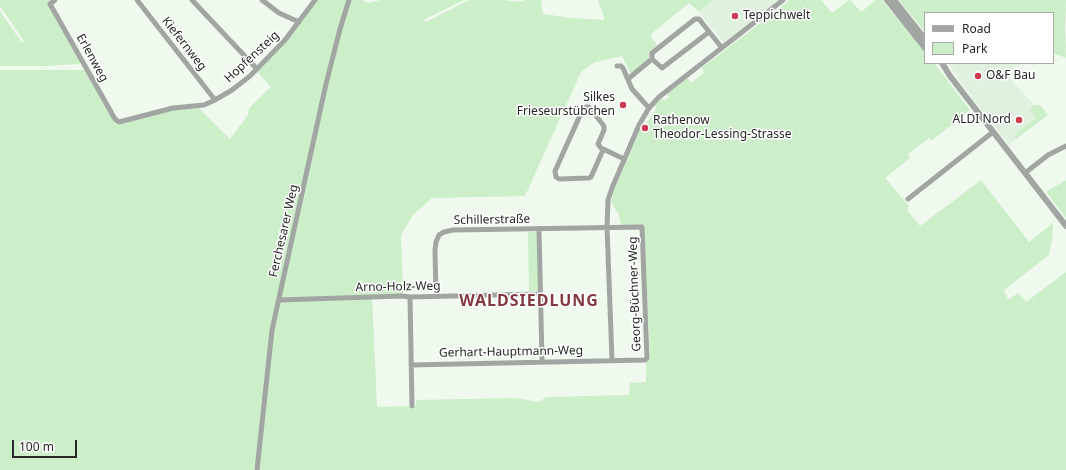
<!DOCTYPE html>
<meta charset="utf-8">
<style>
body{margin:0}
#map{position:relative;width:1066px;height:470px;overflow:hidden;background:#eff9ee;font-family:"Noto Sans",sans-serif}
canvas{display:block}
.legend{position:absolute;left:924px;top:12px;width:130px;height:52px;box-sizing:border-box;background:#fff;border:1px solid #a8a9a7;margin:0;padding:5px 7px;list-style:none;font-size:12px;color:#252824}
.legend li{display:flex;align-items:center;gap:8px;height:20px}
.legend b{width:20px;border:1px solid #a8a9a7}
.scale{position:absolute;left:12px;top:440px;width:65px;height:18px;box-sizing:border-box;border:2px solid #252824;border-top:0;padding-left:5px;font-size:12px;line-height:14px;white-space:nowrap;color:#252824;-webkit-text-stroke:3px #fff;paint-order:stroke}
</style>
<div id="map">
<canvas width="1066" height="470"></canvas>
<ul class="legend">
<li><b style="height:5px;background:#a2a6a2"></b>Road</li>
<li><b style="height:11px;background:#cceec9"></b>Park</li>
</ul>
<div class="scale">100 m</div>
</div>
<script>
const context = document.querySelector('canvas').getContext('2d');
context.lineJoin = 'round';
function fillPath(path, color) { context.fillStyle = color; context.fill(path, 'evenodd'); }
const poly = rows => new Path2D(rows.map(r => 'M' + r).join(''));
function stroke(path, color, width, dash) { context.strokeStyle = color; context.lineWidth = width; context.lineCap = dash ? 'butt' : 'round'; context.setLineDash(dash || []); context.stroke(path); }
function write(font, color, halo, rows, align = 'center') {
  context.font = font + ' "Noto Sans",sans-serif'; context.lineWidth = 3; context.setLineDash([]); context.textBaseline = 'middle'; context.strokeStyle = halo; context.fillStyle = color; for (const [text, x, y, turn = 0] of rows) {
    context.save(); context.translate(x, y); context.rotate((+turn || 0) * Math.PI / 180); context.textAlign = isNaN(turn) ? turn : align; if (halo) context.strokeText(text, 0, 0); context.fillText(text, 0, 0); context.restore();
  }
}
const built = poly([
 [714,0,779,0,724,43,699,12],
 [948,63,1019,63,1020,64,1007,75,1034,105,1029,109,1036,118,1014,135,1016,139,1009,145,964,87]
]);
const green = poly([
 [0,0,53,0,51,2,81,62,79,64,44,66,0,66,0,11,22,43,24,41,0,6],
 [317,0,362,0,369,3,380,0,464,0,423,20,426,22,469,0,502,0,521,2,525,0,541,0,543,14,572,18,605,20,598,0,714,0,699,12,689,3,650,35,657,45,649,52,649,60,631,74,622,56,595,62,581,72,525,196,432,198,413,215,401,235,403,294,372,295,377,407,416,406,416,400,515,398,539,402,546,397,629,395,630,383,646,382,646,363,650,355,644,228,621,225,619,215,611,202,614,190,642,124,645,125,657,108,655,105,662,98,664,101,669,97,667,94,687,78,691,83,704,73,702,68,790,0,821,0,832,13,849,0,851,1,861,12,876,0,882,0,925,52,925,63,934,63,970,110,931,141,929,138,908,154,910,158,885,178,909,206,907,210,920,226,981,180,1029,242,1053,223,1052,239,1049,255,1004,290,1008,300,1018,293,1026,302,1066,272,1066,470,0,470,0,70,85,70,116,124,118,125,172,110,199,108,230,139,248,115,249,108,271,87,257,71],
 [899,0,1066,0,1065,27,1066,58,1053,53,1053,13,925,13,925,32],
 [1034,105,1040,105,1048,115,1016,139,1014,135,1036,118,1029,109],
 [1066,180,1066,218,1046,192],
 [528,232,537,232,538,291,529,291]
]);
const minor = poly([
 [55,0,50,4,115,119,119,122,173,108,204,105,215,100,232,90,250,76,285,40,315,0],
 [137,0,215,100],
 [192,0,257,69],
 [262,0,279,13,299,22],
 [652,59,662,68,709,32],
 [617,66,621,66,623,68,632,89,649,108],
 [628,79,652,59,652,53,695,19,699,19,722,48],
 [603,150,591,177,589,178,559,179,556,177,555,171,582,111,586,107,589,107,604,126,604,130,598,144,601,148,624,159],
 [1025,173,1048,155,1066,146],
 [908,199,993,132],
 [539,229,542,361],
 [410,297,412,406],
 [279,300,402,296,410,297,540,294],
 [612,360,607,227,608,200,612,188,639,125,649,108,659,97,783,0],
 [411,365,645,360,647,358,642,227,453,230,444,232,439,235,436,242,435,250,436,296],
 [257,470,272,330,326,84,340,29,349,0]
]);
const tertiary = poly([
 [887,0,925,48],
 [894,0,925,39],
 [942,63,950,76,1066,226]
]);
const markers = [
 [735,16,4,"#cb3b51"],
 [978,76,4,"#cb3b51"],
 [623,105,4,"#cb3b51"],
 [1019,120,4,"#cb3b51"],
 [645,128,4,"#cb3b51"]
];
const poiNames = [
 ["Teppichwelt",743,16],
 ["O&F Bau",986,76],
 ["Silkes",615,98,"right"],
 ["Frieseurstübchen",615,112,"right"],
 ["ALDI Nord",1011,120,"right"],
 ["Rathenow",653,121],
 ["Theodor-Lessing-Strasse",653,135]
];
const streetNames = [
 ["Kiefernweg",184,44,52],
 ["Hopfensteig",252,57,-43],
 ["Erlenweg",92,58,61],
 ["Schillerstraße",492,220,-1],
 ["Ferchesarer Weg",284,231,-77],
 ["Arno-Holz-Weg",398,287,-1],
 ["Georg-Büchner-Weg",635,294,-92],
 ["Gerhart-Hauptmann-Weg",511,352,-1]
];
const districtNames = [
 ["WALDSIEDLUNG",529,301]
];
fillPath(built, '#e1f1e0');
fillPath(green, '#cceec9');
stroke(minor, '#a2a6a2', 5);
stroke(tertiary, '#a2a6a2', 6);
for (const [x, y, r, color] of markers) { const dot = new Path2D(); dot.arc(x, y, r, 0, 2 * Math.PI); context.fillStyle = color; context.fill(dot); stroke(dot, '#fff', 1.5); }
write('12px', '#252824', '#fff', poiNames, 'left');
write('12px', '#252824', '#fff', streetNames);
context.letterSpacing = '1px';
write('bold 16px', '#833a40', '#fff', districtNames);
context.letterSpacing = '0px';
</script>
